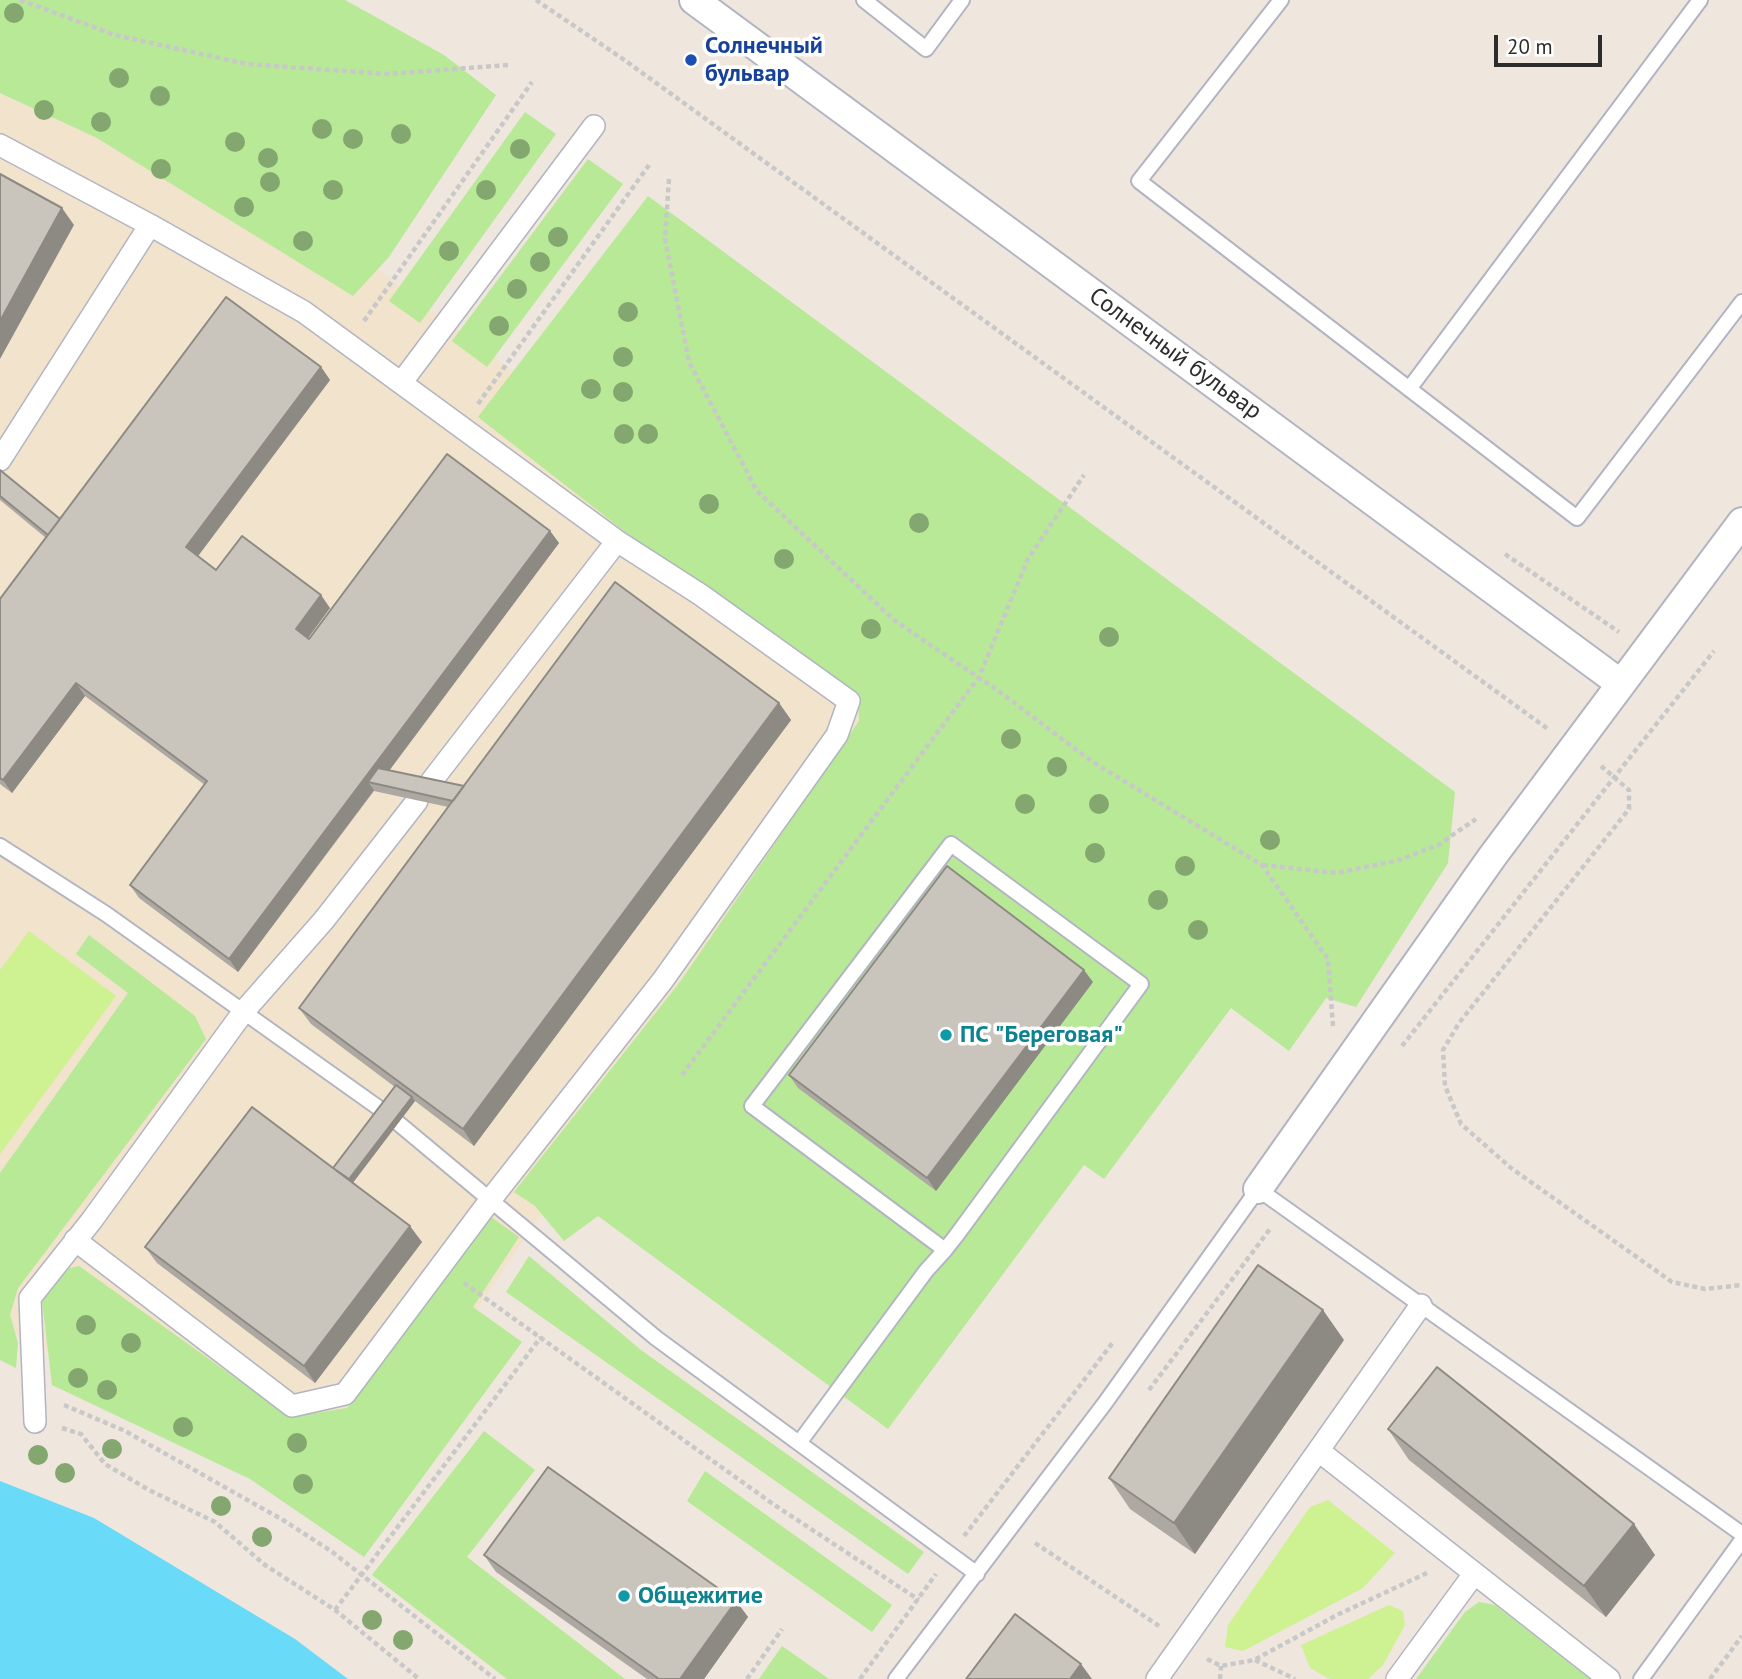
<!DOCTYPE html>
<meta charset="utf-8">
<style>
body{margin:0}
#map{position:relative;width:1742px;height:1679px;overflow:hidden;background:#efe6de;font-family:"PT Sans",sans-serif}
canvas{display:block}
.scale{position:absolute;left:1494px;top:35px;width:108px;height:32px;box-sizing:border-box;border:4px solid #2c2c2c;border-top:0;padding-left:9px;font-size:21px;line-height:24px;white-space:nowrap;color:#2c2c2c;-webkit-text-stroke:5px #fff;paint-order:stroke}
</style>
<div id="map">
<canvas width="1742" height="1679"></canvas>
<div class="scale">20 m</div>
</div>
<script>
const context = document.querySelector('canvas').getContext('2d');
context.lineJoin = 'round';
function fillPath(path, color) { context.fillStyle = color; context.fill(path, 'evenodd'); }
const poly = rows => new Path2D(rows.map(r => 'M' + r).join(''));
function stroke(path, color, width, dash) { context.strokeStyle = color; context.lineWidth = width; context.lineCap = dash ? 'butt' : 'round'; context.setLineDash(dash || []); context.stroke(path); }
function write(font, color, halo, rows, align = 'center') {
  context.font = font + ' "PT Sans",sans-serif'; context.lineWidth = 7; context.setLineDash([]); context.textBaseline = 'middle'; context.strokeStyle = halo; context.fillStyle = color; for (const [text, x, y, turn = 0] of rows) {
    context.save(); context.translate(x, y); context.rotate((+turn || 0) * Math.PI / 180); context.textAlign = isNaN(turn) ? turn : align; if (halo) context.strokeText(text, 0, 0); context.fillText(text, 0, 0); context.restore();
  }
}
const education = poly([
 [0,37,329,233,930,684,552,1198,337,1519,203,1428,0,1327]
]);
const green = poly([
 [0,0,345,0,444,55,496,95,389,257,353,296,97,138,0,93],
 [525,112,556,134,420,323,389,301],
 [588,159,623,184,487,367,452,341],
 [648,196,1455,792,1448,863,1356,1007,1326,998,1289,1051,1231,1008,1104,1179,1084,1165,888,1429,598,1216,564,1241,535,1206,514,1192,680,982,859,721,858,693,651,552,478,417],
 [89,935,195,1016,206,1039,18,1288,10,1315,18,1343,16,1368,0,1360,0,1173,128,993,76,954],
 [491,1217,519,1237,473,1307,522,1342,364,1557,250,1479,52,1385,42,1300,66,1269,79,1266,290,1417,347,1408],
 [529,1256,641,1350,924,1552,908,1574,506,1292],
 [484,1431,535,1470,467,1557,625,1679,507,1679,372,1575],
 [705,1471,892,1605,872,1632,687,1501],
 [1479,1602,1495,1605,1590,1679,1416,1679,1465,1612],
 [782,1646,829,1679,759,1679]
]);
const pitch = poly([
 [29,931,116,996,0,1154,0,970],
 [1328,1500,1395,1553,1363,1588,1243,1651,1225,1647,1228,1625,1310,1507],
 [1389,1605,1403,1611,1405,1625,1383,1665,1368,1679,1330,1679,1310,1668,1301,1645]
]);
const water = poly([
 [0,1481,94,1518,295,1639,348,1679,0,1679]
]);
const path = poly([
 [20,0,115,35,247,64,387,74,508,65],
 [536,0,623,59,1548,729],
 [669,179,665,239,689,362,757,491,895,621,1000,692,1091,761,1262,865,1328,959,1333,1026],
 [364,321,532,82],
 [478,404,649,165],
 [1505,554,1619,632],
 [1601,766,1629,790,1629,809,1459,1023,1443,1050,1445,1086,1461,1124,1511,1168,1672,1282,1705,1289,1742,1285],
 [1263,865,1337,873,1399,860,1438,845,1476,819],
 [1402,1046,1714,651],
 [682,1075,979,677,1028,559,1084,475],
 [464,1283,773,1504,919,1600],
 [1149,1390,1270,1229],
 [64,1405,125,1431,283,1520,331,1551,495,1679],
 [62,1428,81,1434,105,1464,149,1490,215,1522,265,1565,335,1610,419,1679],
 [964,1536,1114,1341],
 [1035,1543,1159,1626],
 [335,1610,541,1337],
 [1207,1659,1221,1666,1254,1660,1339,1614,1427,1573],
 [1255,1660,1295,1679],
 [747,1679,782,1629],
 [860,1679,936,1574],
 [1220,1679,1221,1666],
 [1710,1679,1742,1636]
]);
const service = poly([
 [864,0,926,49,962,0],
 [1281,0,1139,181,1577,518,1742,302],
 [1409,389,1700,0],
 [0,846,106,914,383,1111],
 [398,1123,656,1338,977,1574],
 [799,1443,926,1271,945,1250,956,1236,1141,984,951,844,752,1106,945,1250],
 [896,1679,1105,1403,1258,1189,1742,1534],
 [1641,1679,1742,1540]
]);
const pedestrian = poly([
 [0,145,150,225,304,312,617,541],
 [401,383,594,126],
 [0,460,150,225],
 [75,1240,292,1406,345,1394,491,1199,663,980,837,735,849,701,701,595,617,541,427,787],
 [35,1422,30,1298,92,1220,244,1011,324,920,417,801],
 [1319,1451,1609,1679],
 [1157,1679,1421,1305],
 [1397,1679,1474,1574]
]);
const minor = poly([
 [694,0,1621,684],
 [1258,1189,1492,857,1742,522]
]);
const trees = [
 [14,13],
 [119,78],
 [160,96],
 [44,110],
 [101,122],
 [322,129],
 [401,134],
 [353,139],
 [235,142],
 [520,149],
 [268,158],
 [161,169],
 [270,182],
 [333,190],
 [486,190],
 [244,207],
 [558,237],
 [303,241],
 [449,251],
 [540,262],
 [517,289],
 [628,312],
 [499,326],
 [623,357],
 [591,389],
 [623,392],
 [624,434],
 [648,434],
 [709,504],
 [919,523],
 [784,559],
 [871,629],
 [1109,637],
 [1011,739],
 [1057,767],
 [1025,804],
 [1099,804],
 [1270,840],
 [1095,853],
 [1185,866],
 [1158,900],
 [1198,930],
 [86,1325],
 [131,1343],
 [78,1378],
 [107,1390],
 [183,1427],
 [297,1443],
 [112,1449],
 [38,1455],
 [65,1473],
 [303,1484],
 [221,1506],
 [262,1537],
 [372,1620],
 [403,1640]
];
const wall = poly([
 [321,367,330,380,198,556,216,570,330,608,308,638,309,639,550,531,559,543,389,771,464,786,779,703,791,720,474,1146,415,1101,353,1182,422,1242,315,1383,157,1263,145,1247,333,1168,395,1087,311,1024,299,1008,448,807,374,791,238,972,139,898,130,885,205,785,85,696,12,793,0,784,0,599,46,538,0,500,0,470,60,519],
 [1093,982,936,1191,798,1088,789,1075],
 [1344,1340,1195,1554,1130,1509,1109,1478],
 [1388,1429,1655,1555,1606,1617,1409,1460],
 [484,1555,736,1601,748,1617,704,1679,647,1679,496,1572]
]);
const shadedWall = poly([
 [62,208,74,225,0,359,0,321],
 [321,367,330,380,195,560,186,547],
 [550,531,559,543,379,784,368,782,374,790,238,972,229,959],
 [321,595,330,608,305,642,296,629],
 [76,683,85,696,12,793,3,780],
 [779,703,791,720,474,1146,463,1129],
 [1084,970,1093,982,936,1191,927,1178],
 [412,1097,415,1101,349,1188,345,1184],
 [410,1226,422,1242,315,1383,304,1366],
 [1323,1310,1344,1340,1195,1554,1174,1523],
 [1634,1524,1655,1555,1606,1617,1584,1586],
 [736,1601,748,1617,704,1679,680,1679],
 [1081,1664,1092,1679,1070,1679]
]);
const building = poly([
 [0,174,62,208,0,321,0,174],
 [226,297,321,367,186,547,216,570,242,536,321,595,296,629,309,639,447,454,550,531,229,959,130,885,207,781,76,683,3,780,0,778,0,599,226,297],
 [0,470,60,519,48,535,0,496,0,470],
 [615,582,779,703,463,1129,299,1008,615,582],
 [378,768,464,786,453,801,368,782,378,768],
 [947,866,1084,970,927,1178,789,1075,947,866],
 [396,1085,412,1097,349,1179,333,1168,396,1085],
 [252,1107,410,1226,304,1366,145,1247,252,1107],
 [1258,1265,1323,1310,1174,1523,1109,1478,1258,1265],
 [1437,1367,1634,1524,1584,1586,1388,1429,1437,1367],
 [548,1467,736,1601,680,1679,659,1679,484,1555,548,1467],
 [1015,1614,1081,1664,1070,1679,966,1679,1015,1614]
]);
const markers = [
 [691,60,7,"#1a4fb4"],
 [946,1035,7,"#0f9aa8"],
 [624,1596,7,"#0f9aa8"]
];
const transitNames = [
 ["Солнечный",705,46],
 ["бульвар",705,74]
];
const streetNames = [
 ["Солнечный бульвар",1175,354,36]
];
const cultureNames = [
 ["ПС \"Береговая\"",960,1035],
 ["Общежитие",638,1596]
];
fillPath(education, '#f1e3cc');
fillPath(green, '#b7e996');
fillPath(pitch, '#cef191');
fillPath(water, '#69dbf8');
stroke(service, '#b2b5c1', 18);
stroke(pedestrian, '#b2b5c1', 24);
stroke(minor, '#b2b5c1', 32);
stroke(path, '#c8c8c8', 4.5, [5, 3.5]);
stroke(service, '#fff', 14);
stroke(pedestrian, '#fff', 21);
stroke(minor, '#fff', 28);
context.fillStyle = '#84a66f';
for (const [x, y] of trees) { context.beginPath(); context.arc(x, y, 10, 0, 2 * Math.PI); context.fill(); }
fillPath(wall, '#ada9a2');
fillPath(shadedWall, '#8d8a84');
fillPath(building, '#c9c5bc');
stroke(building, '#8d8a84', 2);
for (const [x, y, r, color] of markers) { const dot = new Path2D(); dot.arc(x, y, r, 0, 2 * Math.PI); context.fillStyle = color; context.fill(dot); stroke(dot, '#fff', 2.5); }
write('bold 24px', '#164399', '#fff', transitNames, 'left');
write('24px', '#2c2c2c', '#fff', streetNames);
write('bold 24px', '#0d838f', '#fff', cultureNames, 'left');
</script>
